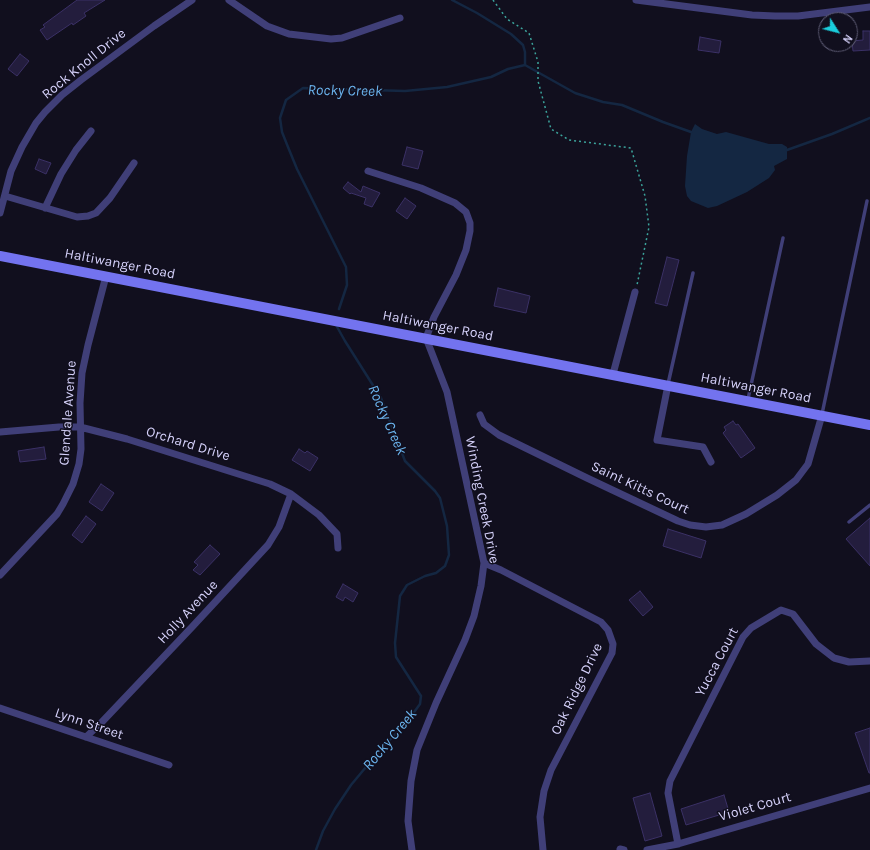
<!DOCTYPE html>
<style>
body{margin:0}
#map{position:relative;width:870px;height:850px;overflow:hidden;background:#110f1e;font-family:Karla,sans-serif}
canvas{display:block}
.north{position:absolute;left:818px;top:12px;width:40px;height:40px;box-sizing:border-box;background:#110f1e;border:1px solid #5f5d76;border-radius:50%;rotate:126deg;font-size:11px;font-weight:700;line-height:16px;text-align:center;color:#d5d1fa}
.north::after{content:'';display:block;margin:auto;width:14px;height:18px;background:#1acedd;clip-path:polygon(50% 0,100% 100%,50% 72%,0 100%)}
</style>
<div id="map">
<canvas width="870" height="850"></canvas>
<div class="north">N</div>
</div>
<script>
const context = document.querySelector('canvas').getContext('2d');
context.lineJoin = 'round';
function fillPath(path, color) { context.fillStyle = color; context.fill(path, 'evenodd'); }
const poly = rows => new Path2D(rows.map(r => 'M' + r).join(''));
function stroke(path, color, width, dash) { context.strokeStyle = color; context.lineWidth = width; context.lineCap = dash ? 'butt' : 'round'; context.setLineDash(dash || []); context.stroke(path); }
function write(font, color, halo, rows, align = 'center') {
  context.font = font + ' Karla,sans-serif'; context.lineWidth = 3; context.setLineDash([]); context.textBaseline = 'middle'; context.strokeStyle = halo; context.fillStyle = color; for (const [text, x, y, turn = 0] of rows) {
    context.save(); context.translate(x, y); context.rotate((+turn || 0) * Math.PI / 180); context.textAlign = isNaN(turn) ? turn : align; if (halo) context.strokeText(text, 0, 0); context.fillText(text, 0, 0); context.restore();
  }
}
const water = poly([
 [695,124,702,129,717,134,726,132,769,144,782,144,787,147,787,159,774,166,775,170,769,178,747,192,717,206,708,208,691,201,687,196,685,186,687,156,691,132]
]);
const stream = poly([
 [452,0,477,13,511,34,523,45,525,52,525,65],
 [525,65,575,93,603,102,622,105,663,122,691,132],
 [787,150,832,134,870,118],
 [339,309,347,285,346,267,297,169,288,147,282,132,280,118,286,100,303,88,405,91,447,87,491,77,508,69,525,65],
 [316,850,323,831,335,809,351,785,381,749,407,722,420,704,421,696,396,657,395,643,400,596,407,585,425,576,436,573,445,566,449,555,447,526,440,498,435,491,405,461,381,398,345,341,336,325]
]);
const building = poly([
 [77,0,105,0,84,13,86,16,73,25,72,23,47,40,40,30,45,27,43,25,77,0],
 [863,31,870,31,870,50,853,51,852,41,863,40,863,31],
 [700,37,721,41,719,53,698,50,700,37],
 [20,54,29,61,17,76,8,69,20,54],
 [407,147,423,151,418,169,402,165,407,147],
 [39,159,51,163,46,174,35,169,39,159],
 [348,182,361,192,363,186,380,193,372,207,364,204,366,198,351,193,350,194,343,188,348,182],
 [405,198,416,206,407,219,396,211,405,198],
 [667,257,679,260,667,306,655,303,667,257],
 [498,288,530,296,526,313,494,306,498,288],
 [733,421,736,425,738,424,755,448,741,458,723,433,726,430,724,427,733,421],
 [44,447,46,459,20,462,18,451,44,447],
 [299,449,305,453,307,451,318,458,310,471,292,460,299,449],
 [101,484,114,493,102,511,89,502,101,484],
 [86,516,96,524,82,543,72,535,86,516],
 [870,518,870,566,846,539,870,518],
 [668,529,706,541,701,558,663,546,668,529],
 [210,545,220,554,200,575,193,570,198,565,194,562,210,545],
 [343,584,358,593,353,602,345,597,343,601,336,597,343,584],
 [640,591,653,607,643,616,629,600,640,591],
 [870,728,870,773,869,773,855,733,870,728],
 [650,793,662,836,645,841,633,798,650,793],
 [724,795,729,812,686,825,681,809,724,795]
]);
const path = poly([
 [493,0,507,19,529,33,538,62,538,81,551,129,569,140,631,148,645,196,649,227,637,285]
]);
const lane = poly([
 [668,384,693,273],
 [748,399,783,238],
 [822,414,867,201],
 [849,522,870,505]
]);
const street = poly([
 [229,0,267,26,289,34,331,39,342,38,400,18],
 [636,0,752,15,775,16,798,16,870,7],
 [368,171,421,188,455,203,466,212,470,223,470,231,466,250,456,275,434,317,426,338,447,392,484,563,481,586,474,616,465,640,436,703,417,750,411,781,408,821,412,850],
 [5,196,77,217,88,216,96,213,110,198,134,163],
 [45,208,61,174,76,150,91,131],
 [0,213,11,171,22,147,36,123,45,112,62,95,81,80,154,26,192,0],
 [613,374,635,292],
 [668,385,657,440,703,447,711,462],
 [480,415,484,424,499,435,587,478,678,521,690,525,706,527,722,525,746,514,777,495,796,480,808,464,822,415],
 [0,432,59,427,80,427,127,439,270,484,291,494,319,515,337,534,338,548],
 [484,563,501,570,601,622,608,630,613,644,612,653,551,770,544,791,540,817,543,850],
 [0,575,57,514,63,504,73,484,79,464,81,449,80,403,82,373,88,345,106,276],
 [0,708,169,765],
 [86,737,101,723,192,627,268,545,279,527,291,494],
 [678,844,668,793,670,781,743,637,751,628,781,610,793,614,816,644,834,658,849,662,870,661],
 [620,849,624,850],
 [647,850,678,844,870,788]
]);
const secondary = poly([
 [0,256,870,425]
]);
const streetNames = [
 ["Rock Knoll Drive",84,64,-39],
 ["Haltiwanger Road",120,264,11],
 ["Haltiwanger Road",438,326,11],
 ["Haltiwanger Road",756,388,11],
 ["Glendale Avenue",68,413,-86],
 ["Orchard Drive",188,444,17],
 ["Saint Kitts Court",640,488,25],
 ["Winding Creek Drive",482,500,79],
 ["Holly Avenue",188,612,-47],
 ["Yucca Court",717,662,-62],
 ["Oak Ridge Drive",577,689,-64],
 ["Lynn Street",89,724,19],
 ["Violet Court",755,807,-16]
];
const waterNames = [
 ["Rocky Creek",345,91,1],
 ["Rocky Creek",387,420,66],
 ["Rocky Creek",390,740,-50]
];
fillPath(water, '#142742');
stroke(stream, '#142742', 2.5);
fillPath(building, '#231d3d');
stroke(building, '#3b3166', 1);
stroke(path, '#3ba39b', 1.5, [2, 3]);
stroke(lane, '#403f78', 3.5);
stroke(street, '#403f78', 7);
stroke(secondary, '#7373ef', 10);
write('14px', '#d5d1fa', '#110f1e', streetNames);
write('italic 15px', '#6bb4ee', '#110f1e', waterNames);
</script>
